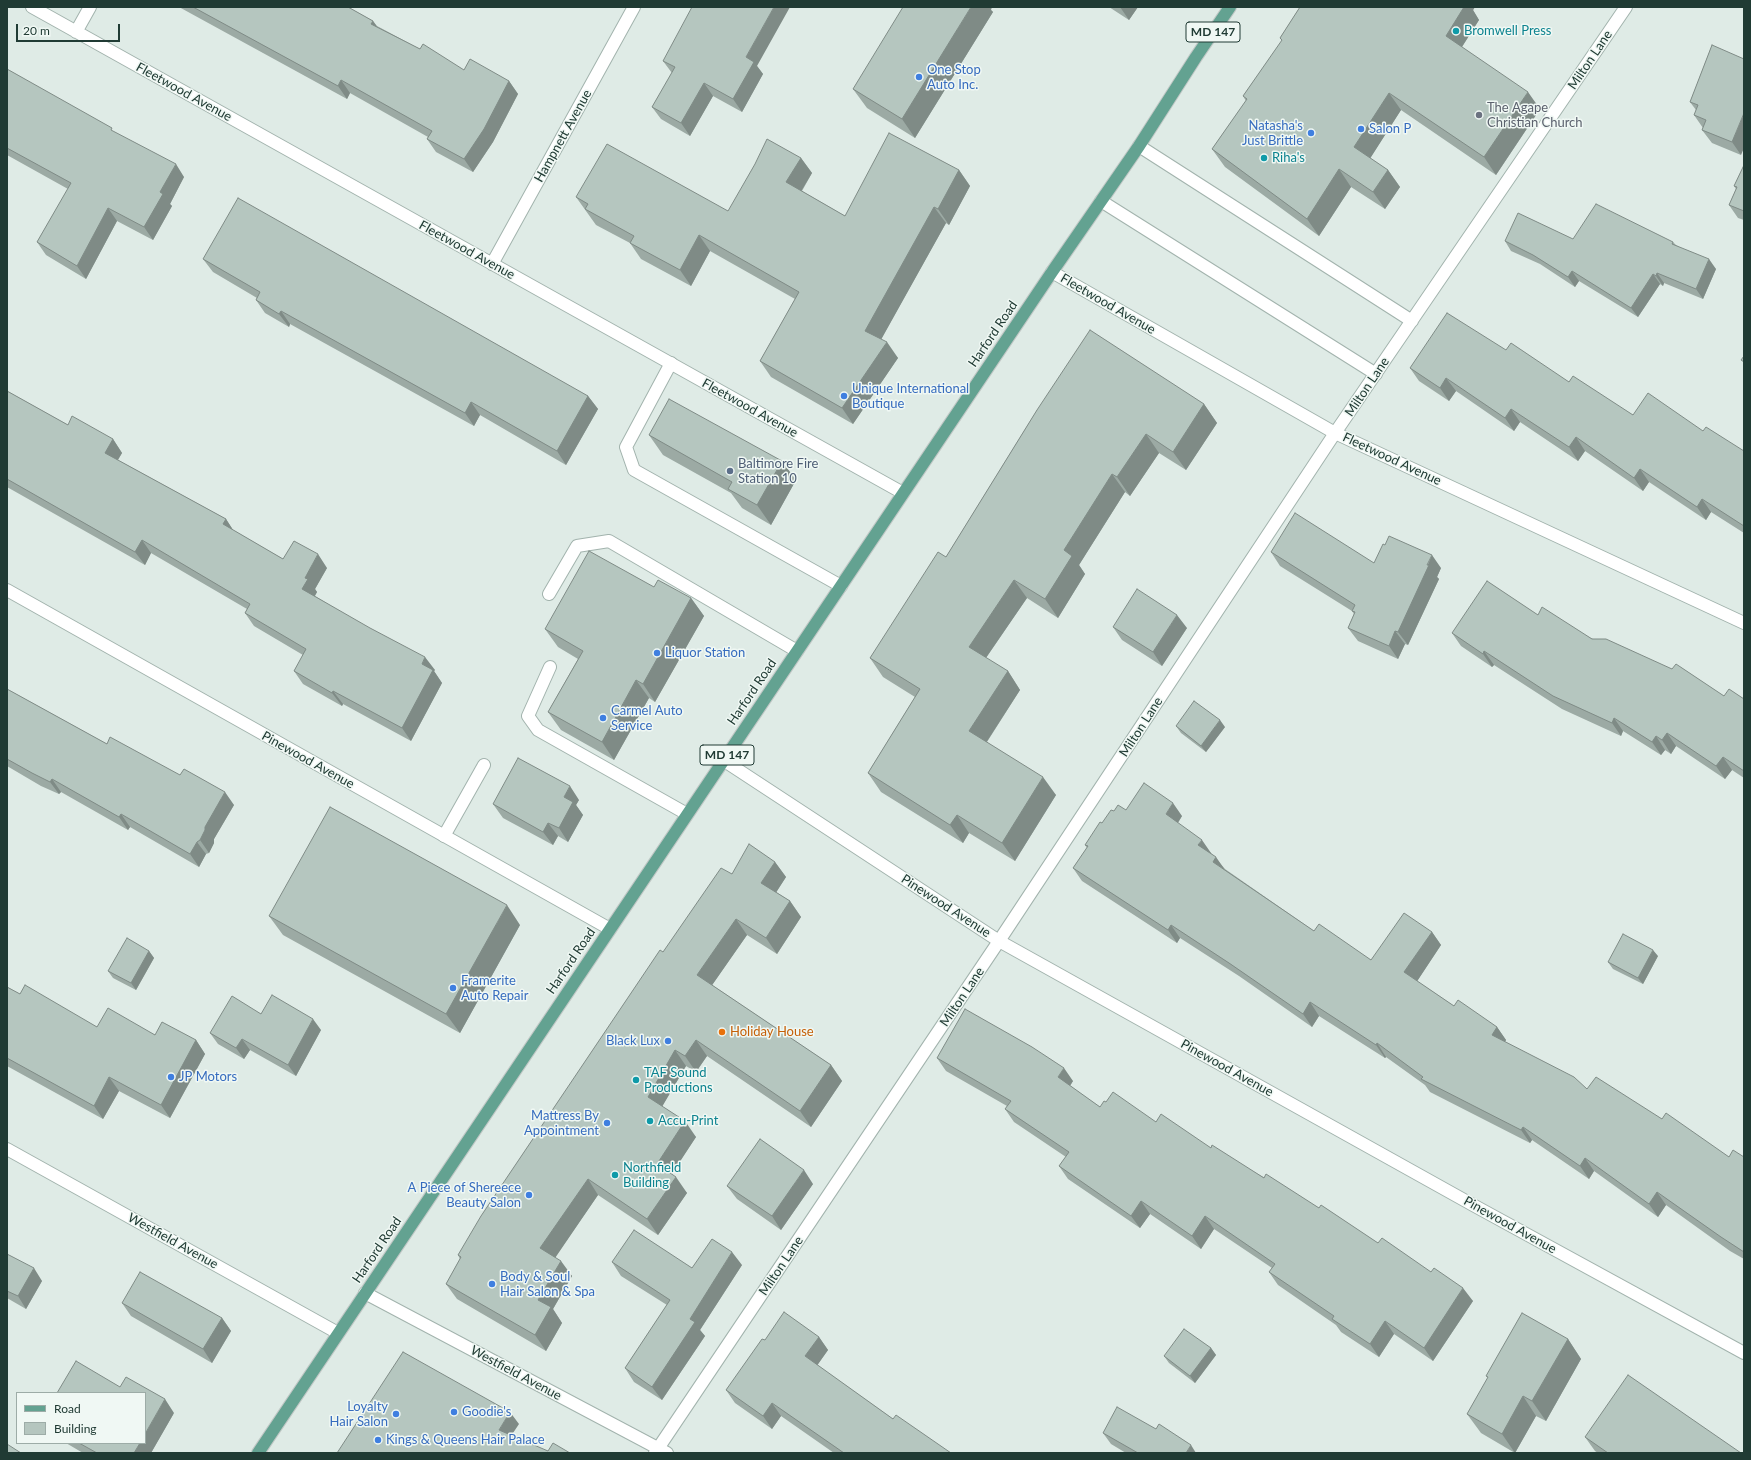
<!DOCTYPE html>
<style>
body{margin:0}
#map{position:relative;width:1751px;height:1460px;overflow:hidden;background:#dfebe6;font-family:Lato,sans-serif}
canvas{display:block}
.frame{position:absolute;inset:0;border:8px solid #203b34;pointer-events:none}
.legend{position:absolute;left:16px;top:1392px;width:130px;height:52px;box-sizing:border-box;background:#f0f8f4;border:1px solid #9daca7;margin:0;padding:5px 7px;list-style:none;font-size:12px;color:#203b34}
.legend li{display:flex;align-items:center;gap:8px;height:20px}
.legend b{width:20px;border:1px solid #9daca7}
.scale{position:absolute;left:16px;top:24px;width:104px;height:18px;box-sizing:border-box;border:2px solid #203b34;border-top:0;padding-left:5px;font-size:12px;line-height:14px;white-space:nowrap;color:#203b34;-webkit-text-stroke:3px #f0f8f4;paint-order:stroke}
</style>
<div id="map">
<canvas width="1751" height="1460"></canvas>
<div class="frame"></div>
<ul class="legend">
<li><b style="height:5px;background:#63a291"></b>Road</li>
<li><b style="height:11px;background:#b5c6bf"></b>Building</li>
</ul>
<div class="scale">20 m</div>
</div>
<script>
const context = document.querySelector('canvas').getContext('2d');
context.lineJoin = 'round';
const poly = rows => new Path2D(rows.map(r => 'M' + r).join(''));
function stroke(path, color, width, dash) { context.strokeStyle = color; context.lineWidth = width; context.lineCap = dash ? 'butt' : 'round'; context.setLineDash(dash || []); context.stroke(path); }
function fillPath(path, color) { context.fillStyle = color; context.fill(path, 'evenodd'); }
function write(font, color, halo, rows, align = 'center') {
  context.font = font + ' Lato,sans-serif'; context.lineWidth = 3; context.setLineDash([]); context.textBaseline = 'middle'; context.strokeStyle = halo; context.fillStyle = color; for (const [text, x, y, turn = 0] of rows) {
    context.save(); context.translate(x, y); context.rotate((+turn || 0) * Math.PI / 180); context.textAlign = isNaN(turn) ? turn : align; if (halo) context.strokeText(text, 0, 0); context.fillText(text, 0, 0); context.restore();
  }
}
const lane = poly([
 [1139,146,1412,321],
 [1101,201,1376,374],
 [671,363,626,447,634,470,841,586],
 [549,594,577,546,609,541,797,651],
 [550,667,528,716,538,730,687,814],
 [444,836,484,765],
 [655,1453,999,941,1335,433,1626,7]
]);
const street = poly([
 [32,7,903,493],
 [76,32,90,7],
 [492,264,634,7],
 [1052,272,1335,433,1744,623],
 [7,590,610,929],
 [723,760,999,941,1473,1205,1744,1353],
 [7,1149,338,1333],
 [365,1293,667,1453]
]);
const primary = poly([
 [258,1453,1052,272,1139,146,1196,57,1230,7]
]);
const wall = poly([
 [179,7,348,7,373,21,377,26,420,49,464,70,509,81,518,94,493,142,473,172,436,152,427,139,428,137,350,93,347,99],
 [1109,7,1138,7,1129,20],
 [1300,7,1475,7,1473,10,1479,20,1462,47,1540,109,1496,175,1401,110,1370,158,1388,170,1400,187,1385,209,1351,187,1319,236,1225,167,1212,149,1246,101,1243,96,1282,41,1280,38],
 [991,10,993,12,915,138,867,108,853,89],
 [1712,45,1741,155,1712,143,1702,130,1703,128,1694,115,1696,110,1690,102],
 [663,61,757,66,763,74,742,112,713,96,690,136,661,119,652,107,672,73],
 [7,69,114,132,184,177,170,204,172,206,153,240,117,221,86,279,46,255,37,242,68,189,7,155],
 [801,158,812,173,802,191,845,216,959,170,970,186,949,225,946,223,881,339,898,358,853,424,771,377,760,361,795,299,710,251,691,286,641,259,630,243,596,225,576,197,728,211],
 [1744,165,1744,220,1738,218,1729,205,1736,189,1734,186],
 [1573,239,1673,242,1676,245,1716,269,1703,299,1664,283,1663,286,1660,284,1638,317,1579,281,1575,287,1540,264,1511,251,1505,241],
 [203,259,588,396,598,409,566,465,480,415,474,426,290,324,289,327,265,313,256,300,257,298,213,272],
 [1506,350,1633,415,1703,431,1744,451,1744,533,1711,512,1706,520,1649,482,1643,491,1585,451,1578,461,1520,422,1514,431,1456,391,1449,401,1419,381,1410,368],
 [7,391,68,425,113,439,122,453,118,460,226,519,233,530,283,559,327,568,315,589,317,592,315,596,435,670,434,671,442,683,411,741,343,704,342,706,303,684,294,671,303,655,254,626,245,613,247,609,151,553,145,565,7,487],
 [1204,404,1217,423,1186,470,1159,453,1130,496,1125,492,1079,565,1085,574,1058,618,1027,598,986,658,1008,671,1020,690,987,742,1056,795,1015,861,969,833,963,843,881,792,868,773,915,697,883,677,870,658,946,557,1037,410],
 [649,435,796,480,771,525,742,508,731,493,663,455],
 [1271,552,1374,563,1441,568,1437,577,1439,579,1408,645,1405,644,1398,659,1358,641,1348,628,1354,614,1352,611,1280,566],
 [654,587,691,598,704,616,655,702,649,698,614,760,561,730,548,712,578,659,558,647,545,629],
 [1538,615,1724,696,1744,699,1744,778,1732,770,1725,779,1676,746,1671,754,1665,750,1661,755,1623,731,1621,736,1562,709,1494,665,1492,667,1461,646,1452,633],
 [1113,627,1187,628,1162,666,1122,640],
 [7,689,107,744,234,805,214,839,214,843,209,853,206,854,199,867,130,827,128,830,61,792,59,794,41,786,7,766],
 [1176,726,1225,727,1206,752,1181,733],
 [579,800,576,805,583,815,568,842,558,836,553,845,503,818,493,804],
 [1126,810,1182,816,1178,823,1211,853,1225,869,1314,931,1371,960,1432,932,1441,945,1417,981,1454,1006,1497,1027,1506,1040,1505,1042,1587,1089,1662,1119,1729,1157,1744,1157,1744,1259,1730,1251,1666,1205,1658,1217,1594,1171,1589,1179,1532,1140,1530,1143,1430,1092,1425,1085,1386,1057,1385,1058,1319,1016,1312,1027,1239,976,1180,938,1177,943,1082,881,1073,868,1087,848,1085,845,1102,823,1114,811],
 [775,862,786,877,776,892,790,901,801,917,777,954,747,935,712,985,831,1065,842,1081,811,1127,707,1056,696,1072,686,1066,662,1106,696,1137,671,1174,687,1193,658,1235,598,1195,555,1257,572,1276,553,1309,562,1323,546,1351,457,1299,446,1284,460,1259,458,1255,663,952,732,874],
 [269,916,520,925,460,1033,283,935],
 [149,951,154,958,136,990,113,978,108,971],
 [1658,956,1643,984,1613,969,1608,962],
 [7,987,20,994,97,1027,196,1040,205,1054,170,1118,119,1091,103,1119,7,1066],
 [261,1014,321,1030,296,1076,250,1050,244,1059,218,1044,210,1033],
 [937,1058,1073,1081,1070,1086,1100,1107,1156,1122,1211,1148,1319,1208,1378,1243,1473,1301,1433,1361,1394,1334,1379,1357,1341,1332,1336,1325,1278,1285,1269,1272,1272,1268,1214,1229,1201,1249,1150,1214,1140,1228,1068,1179,1059,1166,1066,1157,1014,1122,1005,1109,1007,1106,946,1071],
 [813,1184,781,1230,737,1199,727,1186],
 [7,1254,42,1281,26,1309,7,1298],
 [612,1262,692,1268,742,1265,700,1330,705,1336,662,1400,634,1382,625,1368,667,1305,621,1276],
 [122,1303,222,1318,231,1331,212,1363,131,1316],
 [819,1337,828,1350,817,1365,893,1419,951,1453,834,1453,781,1416,772,1429,735,1403,726,1390,765,1340],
 [1568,1339,1581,1359,1546,1421,1536,1416,1515,1453,1481,1433,1467,1414,1488,1378,1486,1376],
 [1211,1348,1216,1355,1195,1383,1169,1363,1164,1356],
 [174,1413,151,1453,83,1453,66,1443,145,1443],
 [1103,1433,1196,1453,1126,1453,1111,1444],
 [1585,1437,1741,1453,1598,1453,1595,1451]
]);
const shadedWall = poly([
 [774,7,790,7,757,66,763,74,742,112,733,99,746,57],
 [971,7,992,7,991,10,993,12,915,138,902,119],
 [1120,7,1138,7,1129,20],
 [1464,7,1475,7,1473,10,1479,20,1458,53,1446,36],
 [373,21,382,34,371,24],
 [341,80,350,93,347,99,338,86],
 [509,81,518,94,493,142,473,172,464,159],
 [704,83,713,96,690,136,681,123],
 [1528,92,1540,109,1496,175,1484,157],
 [1389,93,1401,110,1366,165,1354,147],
 [1744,113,1744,148,1741,155,1732,142],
 [801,158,812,173,797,198,786,182],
 [176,164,184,177,170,204,172,206,153,240,144,227,160,192],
 [1339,169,1351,187,1319,236,1307,219],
 [959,170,970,186,949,225,938,209],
 [1388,170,1400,187,1385,209,1373,192],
 [934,207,946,223,877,347,865,331],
 [108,208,117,221,86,279,77,266],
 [699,235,710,251,691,286,680,270],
 [1709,259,1716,269,1703,299,1696,289],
 [1572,271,1579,281,1575,287,1568,277],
 [1657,273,1664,283,1663,286,1656,276],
 [1653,274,1660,284,1638,317,1631,308],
 [281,311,290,324,289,327,279,314],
 [887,342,898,358,853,424,842,408],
 [1446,378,1456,391,1449,401,1440,388],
 [588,396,598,409,566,465,557,451],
 [471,402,480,415,474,426,465,413],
 [1204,404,1217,423,1186,470,1173,452],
 [1511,409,1520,422,1514,431,1505,418],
 [1146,434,1159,453,1130,496,1117,477],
 [1576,437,1585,451,1578,461,1569,447],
 [113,439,122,453,114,466,105,453],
 [782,461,796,480,771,525,757,505],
 [1640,469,1649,482,1643,491,1634,478],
 [1112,474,1125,492,1079,565,1085,574,1058,618,1045,599,1064,550],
 [1702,499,1711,512,1706,520,1697,507],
 [226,519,235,533,223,524],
 [142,540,151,553,145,565,135,552],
 [318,554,327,568,315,589,317,592,311,602,302,589,305,578],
 [1432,555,1441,568,1437,577,1439,579,1408,645,1398,632],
 [1014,580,1027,598,981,665,969,647],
 [691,598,704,616,655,702,643,684],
 [1177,615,1187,628,1162,666,1153,652],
 [1395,631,1405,644,1398,659,1389,646],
 [1484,651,1494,665,1492,667,1483,654],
 [425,657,435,670,434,671,442,683,411,741,402,728,422,664],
 [1008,671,1020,690,982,749,969,731],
 [636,680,649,698,614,760,602,742],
 [333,691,343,704,342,706,332,693],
 [1614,718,1623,731,1621,736,1612,723],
 [1220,720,1225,727,1206,752,1201,746],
 [1667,733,1676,746,1671,754,1662,740],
 [1656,736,1665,750,1661,755,1652,742],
 [1723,757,1732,770,1725,779,1716,766],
 [1043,777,1056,795,1015,861,1002,843],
 [52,779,61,792,59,794,50,782],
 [570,786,579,800,576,805,583,815,568,842,559,828,564,797],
 [225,792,234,805,214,839,214,843,209,853,200,840,205,827],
 [1173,803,1182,816,1175,827,1166,814],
 [121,814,130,827,128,830,119,817],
 [957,815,969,833,963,843,950,825],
 [548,823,558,836,553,845,543,832],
 [1202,840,1211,853,1207,858,1198,845],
 [197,842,206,854,199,867,190,854],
 [1216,857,1225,870,1213,862],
 [775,862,786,877,772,899,761,883],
 [790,901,801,917,777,954,766,938],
 [507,905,520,925,460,1033,446,1014],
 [736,919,747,935,708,991,697,975],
 [1171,925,1180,938,1177,943,1168,930],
 [1432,932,1441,945,1414,986,1404,972],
 [1653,950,1658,956,1643,984,1638,978],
 [149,951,154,958,136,990,131,983],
 [1310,1002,1319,1016,1312,1027,1303,1014],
 [313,1019,321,1030,296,1076,288,1065],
 [1497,1027,1506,1040,1501,1048,1492,1035],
 [242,1039,250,1050,244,1059,236,1048],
 [196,1040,205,1054,170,1118,161,1105],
 [696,1040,707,1056,696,1072,685,1056],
 [1377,1043,1386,1057,1385,1058,1376,1045],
 [675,1050,686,1066,659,1112,648,1097],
 [831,1065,842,1081,811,1127,800,1111],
 [1064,1068,1073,1081,1067,1090,1058,1077],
 [109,1077,119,1091,103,1119,94,1106],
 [685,1121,696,1137,668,1180,657,1164],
 [1523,1127,1532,1140,1530,1143,1521,1130],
 [1585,1158,1594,1171,1589,1179,1580,1166],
 [804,1170,813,1184,781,1230,772,1216],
 [676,1177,687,1193,658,1235,647,1219],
 [588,1179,598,1195,551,1264,540,1248],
 [1657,1192,1666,1205,1658,1217,1649,1204],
 [1141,1201,1150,1214,1140,1228,1131,1216],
 [1205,1216,1214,1229,1201,1249,1192,1236],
 [732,1252,742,1265,700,1330,705,1336,662,1400,652,1387,690,1319],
 [561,1261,572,1276,553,1309,562,1323,546,1351,535,1335,538,1300],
 [34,1268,42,1281,26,1309,18,1296],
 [1463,1288,1473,1301,1433,1361,1424,1348],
 [222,1318,231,1331,212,1363,203,1349],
 [1385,1321,1394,1334,1379,1357,1370,1344],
 [819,1337,828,1350,814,1370,805,1356],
 [1568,1339,1581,1359,1546,1421,1532,1401],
 [1211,1348,1216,1355,1195,1383,1190,1376],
 [1523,1396,1536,1416,1515,1453,1502,1434],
 [165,1399,174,1413,151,1453,134,1453,140,1443,145,1443,145,1434],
 [772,1403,781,1416,772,1429,763,1416],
 [510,1412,519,1424,507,1442,499,1430],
 [1191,1445,1196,1453,1186,1453]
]);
const building = poly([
 [193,7,348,7,373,21,371,24,420,49,423,44,464,70,470,59,509,81,484,129,464,159,427,139,432,131,341,80,338,86,193,7],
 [692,7,774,7,746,57,754,62,733,99,704,83,681,123,652,107,675,67,663,61,692,7],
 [903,7,971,7,902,119,853,89,903,7],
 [1300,7,1464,7,1446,36,1528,92,1484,157,1389,93,1354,147,1388,170,1373,192,1339,169,1307,219,1212,149,1247,99,1243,96,1282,40,1280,38,1300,7],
 [1712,45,1744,59,1744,113,1732,142,1702,130,1706,120,1694,115,1698,105,1690,102,1712,45],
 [7,69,112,128,111,130,176,164,160,192,163,194,144,227,108,208,77,266,37,242,71,183,7,148,7,69],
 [889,133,959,170,938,209,934,207,865,331,887,342,842,408,760,361,799,292,699,235,680,270,630,243,634,236,585,209,588,204,576,197,607,144,728,211,755,164,767,139,801,158,786,182,845,216,889,133],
 [1744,165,1744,211,1729,205,1737,187,1734,186,1744,165],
 [238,198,588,396,557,451,471,402,465,413,281,311,279,314,256,300,260,292,203,259,238,198],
 [1596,204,1673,242,1672,244,1709,259,1696,289,1657,273,1656,276,1653,274,1631,308,1572,271,1568,277,1533,255,1505,241,1518,213,1573,239,1596,204],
 [1447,313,1506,350,1511,343,1569,382,1573,376,1633,415,1648,393,1703,431,1706,427,1744,451,1744,526,1702,499,1697,507,1640,469,1634,478,1576,437,1569,447,1511,409,1505,418,1446,378,1440,388,1410,368,1447,313],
 [1090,330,1204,404,1173,452,1146,434,1117,477,1112,474,1064,550,1072,556,1045,599,1014,580,969,647,1008,671,969,731,1043,777,1002,843,957,815,950,825,868,773,920,689,870,658,938,552,946,557,1037,410,1090,330],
 [1744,356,1744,362,1741,360,1744,356],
 [7,391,68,425,72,416,113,439,105,453,226,519,223,524,283,559,294,541,318,554,305,578,308,579,302,589,370,628,425,657,422,664,433,670,402,728,333,691,332,693,294,671,306,649,245,613,250,604,142,540,135,552,7,479,7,391],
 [669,399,782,461,757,505,728,489,732,482,649,435,669,399],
 [1295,513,1374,563,1383,544,1385,545,1389,536,1432,555,1427,565,1429,565,1398,632,1395,631,1389,646,1348,628,1355,612,1352,611,1355,605,1271,552,1295,513],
 [589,551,654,587,658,580,691,598,643,684,636,680,602,742,548,712,583,651,545,629,589,551],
 [1487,581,1538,615,1542,607,1592,639,1606,639,1672,669,1676,664,1724,696,1729,689,1744,699,1744,771,1723,757,1716,766,1667,733,1662,740,1656,736,1652,742,1614,718,1612,723,1553,696,1484,651,1483,654,1452,633,1487,581],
 [1137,589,1177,615,1153,652,1113,627,1137,589],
 [7,689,107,744,110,737,180,775,184,769,225,792,205,827,205,830,200,840,197,842,190,854,121,814,119,817,52,779,50,782,32,773,7,759,7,689],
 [1194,701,1220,720,1201,746,1176,726,1194,701],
 [518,758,570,786,564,797,573,802,559,828,548,823,543,832,493,804,518,758],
 [1144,783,1173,803,1166,814,1202,840,1198,845,1216,857,1213,862,1314,931,1319,924,1371,960,1404,913,1432,932,1404,972,1454,1006,1458,1000,1497,1027,1492,1035,1574,1077,1587,1089,1596,1077,1662,1119,1666,1113,1729,1157,1733,1150,1744,1157,1744,1252,1721,1237,1657,1192,1649,1204,1585,1158,1580,1166,1523,1127,1521,1130,1421,1079,1423,1077,1377,1043,1376,1045,1310,1002,1303,1014,1229,963,1171,925,1168,930,1073,868,1088,846,1085,845,1100,822,1102,823,1111,810,1114,811,1118,805,1126,810,1144,783],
 [330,807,507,905,446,1014,269,916,330,807],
 [749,844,775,862,761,883,790,901,766,938,736,919,697,975,831,1065,800,1111,696,1040,685,1056,675,1050,648,1097,685,1121,657,1164,676,1177,647,1219,588,1179,540,1248,561,1261,538,1300,551,1307,535,1335,446,1284,461,1257,458,1255,481,1216,660,950,663,952,721,868,732,874,749,844],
 [1623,934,1653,950,1638,978,1608,962,1623,934],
 [127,938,149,951,131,983,108,971,127,938],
 [25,985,97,1027,108,1008,155,1035,162,1022,196,1040,161,1105,109,1077,94,1106,7,1058,7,987,20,994,25,985],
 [272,995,313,1019,288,1065,242,1039,236,1048,210,1033,232,996,261,1014,272,995],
 [965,1009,1032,1047,1064,1068,1058,1077,1100,1107,1104,1101,1106,1102,1113,1092,1156,1122,1161,1114,1211,1148,1212,1145,1264,1178,1266,1174,1319,1208,1321,1205,1378,1243,1382,1238,1431,1272,1434,1268,1463,1288,1424,1348,1385,1321,1370,1344,1332,1319,1334,1316,1269,1272,1275,1264,1205,1216,1192,1236,1141,1201,1131,1216,1059,1166,1069,1152,1005,1109,1011,1101,937,1058,965,1009],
 [760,1139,804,1170,772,1216,727,1186,760,1139],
 [634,1230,692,1268,712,1239,732,1252,690,1319,695,1322,652,1387,625,1368,670,1300,612,1262,634,1230],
 [7,1254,34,1268,18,1296,7,1291,7,1254],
 [140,1272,222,1318,203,1349,122,1303,140,1272],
 [784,1312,819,1337,805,1356,893,1419,896,1415,951,1453,844,1453,772,1403,763,1416,726,1390,762,1339,765,1340,784,1312],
 [1522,1313,1568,1339,1532,1401,1523,1396,1502,1434,1467,1414,1488,1377,1486,1376,1522,1313],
 [1184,1329,1211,1348,1190,1376,1164,1356,1184,1329],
 [403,1352,510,1412,499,1430,548,1451,553,1443,570,1453,337,1453,403,1352],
 [76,1361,120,1387,126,1377,165,1399,145,1434,145,1393,57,1393,76,1361],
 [1628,1375,1741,1453,1608,1453,1585,1437,1628,1375],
 [1117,1407,1156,1429,1159,1424,1191,1445,1186,1453,1138,1453,1103,1433,1117,1407],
 [79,1443,140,1443,134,1453,97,1453,79,1443],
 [7,1444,21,1453,7,1453,7,1444]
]);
const markers = [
 [1456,31,4,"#0f9aa8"],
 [919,77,4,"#3f7fe0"],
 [1479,115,4,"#6b7280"],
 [1361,129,4,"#3f7fe0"],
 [1311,133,4,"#3f7fe0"],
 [1264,158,4,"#0f9aa8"],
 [844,396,4,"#3f7fe0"],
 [730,471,4,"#5c6f8a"],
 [657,653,4,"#3f7fe0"],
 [603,718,4,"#3f7fe0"],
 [453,988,4,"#3f7fe0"],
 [722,1032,4,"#e8710a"],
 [668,1041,4,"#3f7fe0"],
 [171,1077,4,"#3f7fe0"],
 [636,1080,4,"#0f9aa8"],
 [650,1121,4,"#0f9aa8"],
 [607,1123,4,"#3f7fe0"],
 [615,1175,4,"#0f9aa8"],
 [529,1195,4,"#3f7fe0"],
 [492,1284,4,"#3f7fe0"],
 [454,1412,4,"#3f7fe0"],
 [396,1414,4,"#3f7fe0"],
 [378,1440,4,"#3f7fe0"]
];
const shields = [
 [1213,32,54],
 [727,755,54]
];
const shieldNames = [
 ["MD 147",1213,32],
 ["MD 147",727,755]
];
const cultureNames = [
 ["Bromwell Press",1464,31],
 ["Riha's",1272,158],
 ["TAF Sound",644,1073],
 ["Productions",644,1088],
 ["Accu-Print",658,1121],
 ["Northfield",623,1168],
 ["Building",623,1183]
];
const streetNames = [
 ["Milton Lane",1590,60,-56],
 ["Fleetwood Avenue",184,92,29],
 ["Hampnett Avenue",563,136,-61],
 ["Fleetwood Avenue",467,250,29],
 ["Fleetwood Avenue",1108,304,30],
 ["Harford Road",993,334,-56],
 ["Milton Lane",1367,387,-56],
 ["Fleetwood Avenue",750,408,29],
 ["Fleetwood Avenue",1392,459,25],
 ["Harford Road",752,692,-56],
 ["Milton Lane",1141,727,-57],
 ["Pinewood Avenue",308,760,29],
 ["Pinewood Avenue",946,906,33],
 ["Harford Road",571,961,-56],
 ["Milton Lane",962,997,-56],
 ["Pinewood Avenue",1227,1068,29],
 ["Pinewood Avenue",1510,1225,29],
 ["Westfield Avenue",173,1241,29],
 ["Harford Road",377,1250,-56],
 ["Milton Lane",781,1266,-56],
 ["Westfield Avenue",516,1373,28]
];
const shopNames = [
 ["One Stop",927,70],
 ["Auto Inc.",927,85],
 ["Natasha's",1303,126,"right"],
 ["Just Brittle",1303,141,"right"],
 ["Salon P",1369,129],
 ["Unique International",852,389],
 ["Boutique",852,404],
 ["Liquor Station",665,653],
 ["Carmel Auto",611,711],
 ["Service",611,726],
 ["Framerite",461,981],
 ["Auto Repair",461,996],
 ["Black Lux",660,1041,"right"],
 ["JP Motors",179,1077],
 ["Mattress By",599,1116,"right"],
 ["Appointment",599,1131,"right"],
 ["A Piece of Shereece",521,1188,"right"],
 ["Beauty Salon",521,1203,"right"],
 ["Body & Soul",500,1277],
 ["Hair Salon & Spa",500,1292],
 ["Loyalty",388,1407,"right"],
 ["Hair Salon",388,1422,"right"],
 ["Goodie's",462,1412],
 ["Kings & Queens Hair Palace",386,1440]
];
const worshipNames = [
 ["The Agape",1487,108],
 ["Christian Church",1487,123]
];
const serviceNames = [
 ["Baltimore Fire",738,464],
 ["Station 10",738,479]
];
const foodNames = [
 ["Holiday House",730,1032]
];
stroke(lane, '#a2b3ad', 14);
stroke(street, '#a2b3ad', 14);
stroke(primary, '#c1c8c6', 14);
stroke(lane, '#fff', 12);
stroke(street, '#fff', 12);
stroke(primary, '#63a291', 12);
fillPath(wall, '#9caaa4');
fillPath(shadedWall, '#7f8b86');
fillPath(building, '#b5c6bf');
stroke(building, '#7f8b86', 1);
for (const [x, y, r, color] of markers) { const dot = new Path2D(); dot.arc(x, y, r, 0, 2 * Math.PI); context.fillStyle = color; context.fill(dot); stroke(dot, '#f0f8f4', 1.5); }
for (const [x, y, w] of shields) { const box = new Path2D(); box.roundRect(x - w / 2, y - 10, w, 20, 3); context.fillStyle = '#f0f8f4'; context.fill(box); stroke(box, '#203b34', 1); }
write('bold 12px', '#203b34', null, shieldNames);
write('13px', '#0d838f', '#f0f8f4', cultureNames, 'left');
write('13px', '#203b34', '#f0f8f4', streetNames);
write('13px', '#366cbe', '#f0f8f4', shopNames, 'left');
write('13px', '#5b616d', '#f0f8f4', worshipNames, 'left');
write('13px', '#4e5e75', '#f0f8f4', serviceNames, 'left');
write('13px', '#c56008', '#f0f8f4', foodNames, 'left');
</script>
